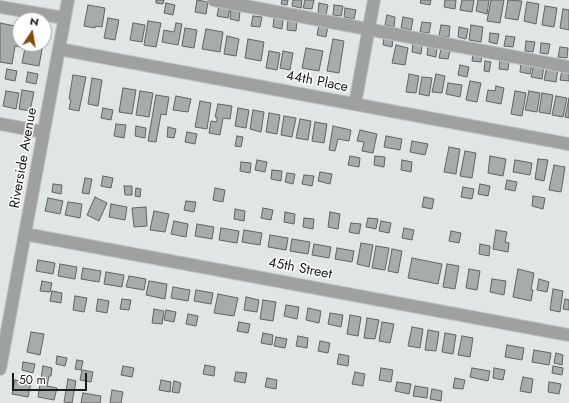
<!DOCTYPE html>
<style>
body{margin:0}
#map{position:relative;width:569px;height:403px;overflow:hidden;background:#e0e5e6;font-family:Jost,sans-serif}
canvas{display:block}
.north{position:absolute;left:12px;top:12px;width:40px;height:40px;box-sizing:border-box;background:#fff;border:1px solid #a3a4a4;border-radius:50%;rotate:12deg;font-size:11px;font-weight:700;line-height:16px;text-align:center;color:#1a1b1c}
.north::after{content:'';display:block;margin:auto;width:14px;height:18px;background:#844a00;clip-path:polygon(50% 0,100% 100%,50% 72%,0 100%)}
.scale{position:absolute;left:12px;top:373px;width:75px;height:18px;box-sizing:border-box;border:2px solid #1a1b1c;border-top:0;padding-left:5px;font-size:12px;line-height:14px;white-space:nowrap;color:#1a1b1c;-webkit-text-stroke:3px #fff;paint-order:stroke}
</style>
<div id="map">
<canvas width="569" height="403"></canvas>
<div class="north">N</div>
<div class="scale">50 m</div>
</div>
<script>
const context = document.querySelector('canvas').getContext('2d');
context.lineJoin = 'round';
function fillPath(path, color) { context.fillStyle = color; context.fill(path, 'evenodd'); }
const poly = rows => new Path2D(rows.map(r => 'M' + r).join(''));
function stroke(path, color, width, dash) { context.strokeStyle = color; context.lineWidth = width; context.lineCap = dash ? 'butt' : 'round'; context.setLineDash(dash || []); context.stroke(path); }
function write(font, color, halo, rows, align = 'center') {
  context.font = font + ' Jost,sans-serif'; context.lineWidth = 3; context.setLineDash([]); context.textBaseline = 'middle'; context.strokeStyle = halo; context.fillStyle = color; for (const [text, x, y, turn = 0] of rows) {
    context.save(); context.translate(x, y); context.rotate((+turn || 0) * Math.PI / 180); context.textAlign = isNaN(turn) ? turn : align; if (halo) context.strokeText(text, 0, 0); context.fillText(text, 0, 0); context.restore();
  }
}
const building = poly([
 [156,0,164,0,163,4,156,3,156,0],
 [197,0,208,2,206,14,195,12,197,0],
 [282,0,288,0,287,5,281,4,282,0],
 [293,0,302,0,301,8,292,6,293,0],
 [305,0,314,0,312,9,303,8,305,0],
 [421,0,431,0,430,5,420,3,421,0],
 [445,0,456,0,455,9,444,7,445,0],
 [462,0,474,0,472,12,460,10,462,0],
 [478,0,489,0,487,14,476,11,478,0],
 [491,0,504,0,500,23,487,21,491,0],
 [508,0,522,1,518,20,505,18,508,0],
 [527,2,539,4,536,24,524,21,527,2],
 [166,3,175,5,173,15,164,13,166,3],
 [319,3,328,5,326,15,318,13,319,3],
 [88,5,105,8,102,27,95,26,95,28,84,26,88,5],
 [334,5,343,6,341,16,333,15,334,5],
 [219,6,230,8,228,18,217,16,219,6],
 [545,6,557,8,554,27,542,25,545,6],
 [345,8,356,10,354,19,344,17,345,8],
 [231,9,240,11,239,21,230,19,231,9],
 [563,9,569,10,569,30,560,28,563,9],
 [387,15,395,17,394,27,385,25,387,15],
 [253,16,262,17,260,27,251,26,253,16],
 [274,17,283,19,282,29,273,27,274,17],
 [403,17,413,19,411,30,401,28,403,17],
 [108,18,119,20,115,40,104,38,108,18],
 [288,20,297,21,296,31,287,30,288,20],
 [148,21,161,23,156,47,144,45,148,21],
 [422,22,431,23,429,33,420,32,422,22],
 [0,23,20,27,20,44,43,44,39,66,22,63,25,48,15,46,12,64,0,62,0,23],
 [133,23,145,25,142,42,130,40,133,23],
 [176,23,182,24,178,45,162,42,164,30,174,32,176,23],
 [319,25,328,26,326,37,317,35,319,25],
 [441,25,450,26,449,37,439,36,441,25],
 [471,25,483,27,481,42,469,40,471,25],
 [459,27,468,29,466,39,458,37,459,27],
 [185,28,197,30,194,48,182,46,185,28],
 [206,29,223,32,220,52,202,49,206,29],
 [490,33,499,34,497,44,489,42,490,33],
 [227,36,239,39,236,56,224,54,227,36],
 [384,36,393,38,392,47,383,45,384,36],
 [506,36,515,37,513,47,504,46,506,36],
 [248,39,264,42,261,61,245,58,248,39],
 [333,39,344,41,339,73,327,71,333,39],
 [526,41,535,42,533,52,525,51,526,41],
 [413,43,422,45,421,54,412,52,413,43],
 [541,43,550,44,548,54,540,53,541,43],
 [396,45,408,48,405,65,392,63,396,45],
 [428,45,437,47,436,57,427,55,428,45],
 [560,47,568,48,567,58,558,57,560,47],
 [306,48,323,51,319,71,302,68,306,48],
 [441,49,450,51,448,59,439,58,441,49],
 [269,51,280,53,277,70,266,68,269,51],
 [283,51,293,53,290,70,280,68,283,51],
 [473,54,482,55,481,62,472,61,473,54],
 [500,59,509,60,508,70,499,69,500,59],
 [485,61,491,62,489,72,484,71,485,61],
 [521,62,532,64,530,74,520,72,521,62],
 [534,64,544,66,542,79,531,77,534,64],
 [460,65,469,67,467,77,458,75,460,65],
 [547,66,558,68,556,82,544,80,547,66],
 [7,69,17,71,15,81,5,79,7,69],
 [562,70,569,71,569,81,560,80,562,70],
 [28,72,38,74,36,84,26,82,28,72],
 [409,74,419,76,416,93,406,92,409,74],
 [436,74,445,76,442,93,432,92,436,74],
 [73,75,86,77,79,111,69,109,71,100,69,99,73,75],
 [422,77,432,78,429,96,419,94,422,77],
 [92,78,102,80,98,106,88,104,92,78],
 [470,81,481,83,477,102,466,100,470,81],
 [448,83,462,85,460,97,446,94,448,83],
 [496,86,504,88,501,104,486,101,488,90,495,91,496,86],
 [123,88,136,90,132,114,119,112,123,88],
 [22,90,34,92,30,111,19,109,22,90],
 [6,91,19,93,16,109,3,106,6,91],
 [140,91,153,93,149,117,136,115,140,91],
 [515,91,526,93,522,116,511,114,515,91],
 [529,91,540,93,537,112,525,110,529,91],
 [542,93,553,95,550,114,539,112,542,93],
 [156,95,169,97,166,115,161,114,156,142,148,141,156,95],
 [176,96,191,99,188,112,173,110,176,96],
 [556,96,567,98,563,117,552,115,556,96],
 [569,98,569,118,565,117,569,98],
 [200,101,211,103,207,129,195,127,200,101],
 [218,104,232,106,230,119,223,118,220,135,209,133,211,121,217,122,217,117,215,117,218,104],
 [103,108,113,110,111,120,101,118,103,108],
 [238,108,249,110,246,128,235,126,238,108],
 [253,110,264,112,261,132,250,129,253,110],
 [269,113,280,115,277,134,266,132,269,113],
 [284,116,296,118,292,137,281,135,284,116],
 [300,119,311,121,308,140,296,138,300,119],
 [315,122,327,124,324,143,312,141,315,122],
 [116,124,126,125,124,138,114,136,116,124],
 [136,126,146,128,145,138,135,136,136,126],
 [333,126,351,130,349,141,338,139,335,151,329,150,333,126],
 [168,127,176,129,174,138,167,137,168,127],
 [360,130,377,134,373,153,362,151,364,142,357,141,360,130],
 [187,132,197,134,195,144,185,142,187,132],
 [237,136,243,137,241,147,235,146,237,136],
 [386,136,402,139,400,150,384,147,386,136],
 [412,141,428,144,425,155,410,152,412,141],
 [449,147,460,149,456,174,444,172,449,147],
 [465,151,476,153,472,178,460,176,465,151],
 [350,156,360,158,359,167,348,165,350,156],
 [375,156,385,157,384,167,374,165,375,156],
 [490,156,506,159,503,176,488,173,490,156],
 [538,159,548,160,544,181,535,179,538,159],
 [257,160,267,162,265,172,255,170,257,160],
 [402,160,412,162,411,172,401,170,402,160],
 [515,160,532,163,530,175,513,172,515,160],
 [241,162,251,163,250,173,240,171,241,162],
 [554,165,565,167,561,192,549,190,554,165],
 [272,170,282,171,281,181,271,179,272,170],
 [320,172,332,174,330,184,318,181,320,172],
 [287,173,295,174,293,184,285,182,287,173],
 [304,175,314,176,312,186,302,184,304,175],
 [103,176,113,178,111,188,101,186,103,176],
 [85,178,92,179,89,194,82,193,85,178],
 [507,180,517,182,515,191,505,189,507,180],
 [53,184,62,185,61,194,52,192,53,184],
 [480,184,490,186,488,196,478,194,480,184],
 [124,186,132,186,132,195,125,195,124,186],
 [463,187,474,189,472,199,461,197,463,187],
 [136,188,141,189,140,197,135,196,136,188],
 [215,188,225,190,223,202,213,200,215,188],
 [533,196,545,198,543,209,532,206,533,196],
 [95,197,107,203,99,221,87,215,95,197],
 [424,197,434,199,432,209,422,207,424,197],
 [48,198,63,201,60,214,45,211,48,198],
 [186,201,196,202,194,212,184,210,186,201],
 [68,202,82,204,80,218,65,215,68,202],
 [111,204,127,207,125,220,109,217,111,204],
 [146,207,147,226,134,227,132,208,146,207],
 [263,208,273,210,271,220,261,218,263,208],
 [235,209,245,211,244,221,234,219,235,209],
 [154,211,169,214,165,232,150,230,154,211],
 [285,212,295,214,294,224,284,222,285,212],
 [330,212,340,214,338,229,328,227,330,212],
 [304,218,314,219,313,229,303,227,304,218],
 [368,218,378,219,376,229,366,227,368,218],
 [174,221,188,224,186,237,171,234,174,221],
 [381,221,391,223,389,233,379,231,381,221],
 [351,223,361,224,359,234,349,232,351,223],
 [197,224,214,227,212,239,195,236,197,224],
 [221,228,239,231,237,243,219,240,221,228],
 [404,228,414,230,412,240,402,238,404,228],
 [244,230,262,233,260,245,242,242,244,230],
 [496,230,507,232,505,242,509,243,508,252,493,249,496,230],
 [451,231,461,233,459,243,449,241,451,231],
 [270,235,288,238,286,250,268,247,270,235],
 [292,239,310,242,308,254,290,251,292,239],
 [361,243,373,245,369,267,357,264,361,243],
 [314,244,331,247,329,258,312,255,314,244],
 [480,244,490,246,489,256,479,254,480,244],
 [376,246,389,248,385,270,372,268,376,246],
 [337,248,354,251,352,262,335,259,337,248],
 [392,249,402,251,398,273,388,271,392,249],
 [412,258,442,264,438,284,408,278,412,258],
 [38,260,55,263,53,274,36,271,38,260],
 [60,264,77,267,75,279,58,276,60,264],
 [447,264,459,266,455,289,443,287,447,264],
 [83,268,101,271,99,282,81,279,83,268],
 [469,269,480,271,477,290,466,288,469,269],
 [518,269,534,273,531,290,533,290,531,301,513,297,518,269],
 [106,272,124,275,122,287,104,284,106,272],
 [129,276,146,279,144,290,126,287,129,276],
 [492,279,506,281,504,295,490,292,492,279],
 [539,279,549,282,547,292,537,290,539,279],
 [42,281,52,283,50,292,40,291,42,281],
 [149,281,167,284,165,299,146,295,149,281],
 [173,287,190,290,188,301,171,298,173,287],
 [553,289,563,291,560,312,550,310,553,289],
 [196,290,213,293,211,304,194,301,196,290],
 [52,291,62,293,61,303,50,301,52,291],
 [218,294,238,298,234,316,214,313,218,294],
 [75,296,87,298,84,312,73,310,75,296],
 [246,297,259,300,257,312,244,310,246,297],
 [98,299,109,301,107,313,96,311,98,299],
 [122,299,131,300,129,310,120,309,122,299],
 [565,299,569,300,569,310,563,309,565,299],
 [263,300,276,302,273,321,260,319,263,300],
 [286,305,299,307,297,319,284,316,286,305],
 [308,308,321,311,319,323,306,320,308,308],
 [154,309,164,311,162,324,152,323,154,309],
 [166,310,176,312,174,322,164,320,166,310],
 [330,313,343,315,341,327,328,324,330,313],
 [188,314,198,316,196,326,186,324,188,314],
 [350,315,361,317,358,336,347,334,350,315],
 [367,318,379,320,375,339,364,338,367,318],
 [239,322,250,324,248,333,237,331,239,322],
 [382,322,394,324,390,343,379,341,382,322],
 [412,327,423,329,420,348,408,346,412,327],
 [428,330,439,332,436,351,425,350,428,330],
 [31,332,44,334,40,355,27,352,31,332],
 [263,333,273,335,272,345,261,343,263,333],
 [445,333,456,335,453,354,442,352,445,333],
 [298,336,308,338,307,348,296,346,298,336],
 [462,336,473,338,470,357,458,355,462,336],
 [276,337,287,339,285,348,274,346,276,337],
 [320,341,330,343,328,353,318,351,320,341],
 [507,345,524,348,522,360,505,357,507,345],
 [534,350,551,353,549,365,532,362,534,350],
 [556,353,563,355,562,365,554,363,556,353],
 [339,354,349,356,348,366,337,364,339,354],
 [57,356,67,358,65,366,56,364,57,356],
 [77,360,83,361,81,370,75,369,77,360],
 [23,362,35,364,33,373,22,370,23,362],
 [205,365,215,367,214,376,203,374,205,365],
 [43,366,52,368,51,376,49,376,47,386,57,388,54,400,38,397,43,366],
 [123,366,134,368,132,377,121,375,123,366],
 [553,366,563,368,562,375,552,373,553,366],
 [381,368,393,370,391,382,379,380,381,368],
 [472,368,490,371,488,381,470,377,472,368],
 [494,368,505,370,503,380,493,378,494,368],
 [82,370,93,372,91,382,80,380,82,370],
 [236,372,247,373,245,383,234,381,236,372],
 [355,372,365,374,363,386,352,384,355,372],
 [523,377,533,379,531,393,520,391,523,377],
 [267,378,277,380,276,389,265,387,267,378],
 [455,378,465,380,463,389,453,388,455,378],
 [68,379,76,381,72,403,64,402,68,379],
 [15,380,31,383,28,397,12,394,15,380],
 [161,380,171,382,170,392,159,390,161,380],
 [174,381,181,383,179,393,172,392,174,381],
 [397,382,411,384,409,394,395,391,397,382],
 [549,382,561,384,559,394,548,392,549,382],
 [415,386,428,388,427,398,413,396,415,386],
 [432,389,442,391,441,401,430,399,432,389],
 [112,390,123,392,121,403,110,403,112,390],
 [83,393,101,396,100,403,81,403,83,393]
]);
const minor = poly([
 [214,0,569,67],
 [0,7,64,18],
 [59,49,569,144],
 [355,104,374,0],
 [0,124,43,132],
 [25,234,569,335],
 [0,369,68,0]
]);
const streetNames = [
 ["44th Place",317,82,11],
 ["Riverside Avenue",24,158,-80],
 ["45th Street",300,269,11]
];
fillPath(building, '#a6abac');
stroke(building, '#606465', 1);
stroke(minor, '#bcc1c2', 14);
stroke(minor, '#9fa1a1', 12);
write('14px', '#1a1b1c', '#fff', streetNames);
</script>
